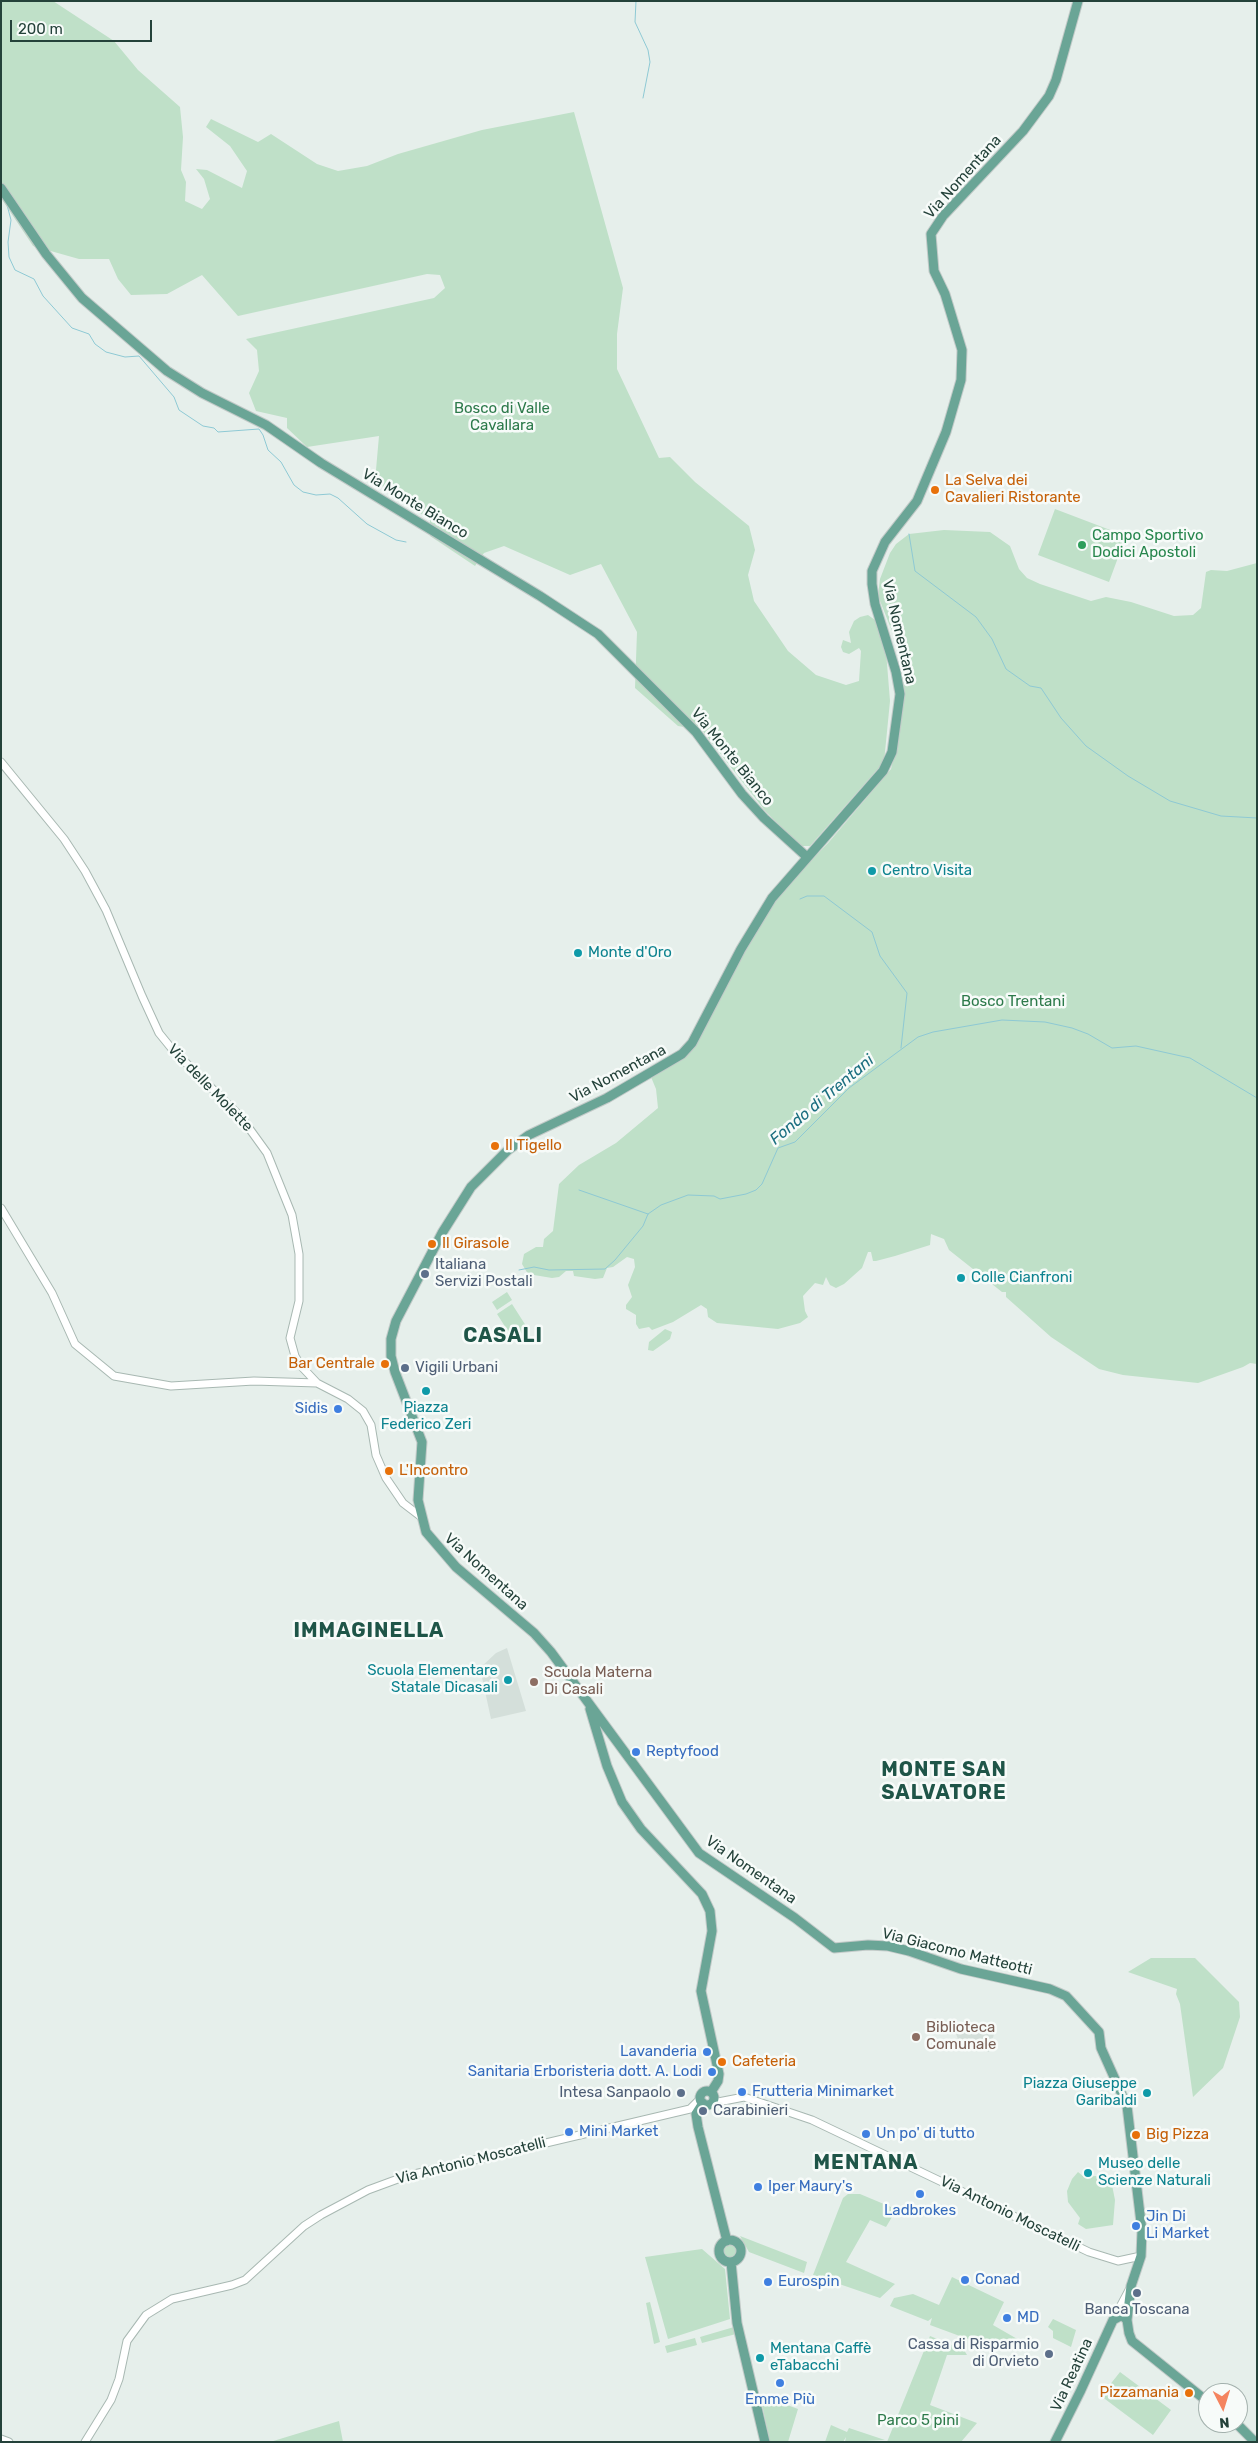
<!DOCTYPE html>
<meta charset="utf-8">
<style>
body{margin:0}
#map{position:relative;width:1258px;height:2443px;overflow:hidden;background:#e6efeb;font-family:Rubik,sans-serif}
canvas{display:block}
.frame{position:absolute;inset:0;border:2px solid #24423a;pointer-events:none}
.north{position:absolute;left:1198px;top:2383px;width:50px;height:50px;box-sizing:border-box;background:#f7fbf9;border:1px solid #a3b1ad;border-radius:50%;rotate:175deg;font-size:14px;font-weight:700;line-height:20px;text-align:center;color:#24423a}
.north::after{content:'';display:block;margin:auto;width:18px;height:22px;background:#f4845f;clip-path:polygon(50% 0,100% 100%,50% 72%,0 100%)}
.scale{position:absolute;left:10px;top:20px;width:142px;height:22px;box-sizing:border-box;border:2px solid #24423a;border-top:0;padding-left:6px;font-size:15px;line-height:18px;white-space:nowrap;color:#24423a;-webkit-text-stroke:4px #f7fbf9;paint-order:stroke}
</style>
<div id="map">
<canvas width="1258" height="2443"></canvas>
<div class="frame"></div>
<div class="north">N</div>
<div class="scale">200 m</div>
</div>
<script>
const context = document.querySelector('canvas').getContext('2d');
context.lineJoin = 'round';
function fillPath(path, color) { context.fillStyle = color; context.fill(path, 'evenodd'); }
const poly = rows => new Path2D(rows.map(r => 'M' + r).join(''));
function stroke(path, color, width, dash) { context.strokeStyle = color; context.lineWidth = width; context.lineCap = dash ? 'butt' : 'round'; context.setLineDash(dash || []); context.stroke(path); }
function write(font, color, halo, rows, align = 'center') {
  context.font = font + ' Rubik,sans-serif'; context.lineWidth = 5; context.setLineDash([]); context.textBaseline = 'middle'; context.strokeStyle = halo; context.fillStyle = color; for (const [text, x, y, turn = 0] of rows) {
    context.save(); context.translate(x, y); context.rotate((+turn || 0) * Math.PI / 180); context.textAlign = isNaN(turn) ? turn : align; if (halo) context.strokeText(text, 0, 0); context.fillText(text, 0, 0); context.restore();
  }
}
const built = poly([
 [507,1648,526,1711,491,1719,480,1668,496,1653],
 [967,2025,970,2031,979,2030,980,2026,995,2030,989,2052,976,2048,977,2044,962,2050,955,2031]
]);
const green = poly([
 [1,1,53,1,114,41,138,70,180,107,183,137,181,170,186,182,185,201,202,209,210,199,204,179,196,169,207,170,242,188,247,171,230,146,206,127,211,119,258,142,271,134,317,164,338,171,367,166,398,154,482,130,574,112,623,288,617,334,617,369,659,458,670,457,695,482,749,526,755,550,748,575,754,601,788,651,816,675,846,685,859,681,861,651,859,648,849,654,843,652,841,647,843,640,851,643,849,632,854,621,860,617,868,615,875,620,885,639,890,701,884,762,810,846,801,846,766,812,702,730,678,726,635,688,637,632,601,564,570,575,504,546,484,553,475,566,430,536,430,520,375,481,379,436,307,447,287,428,287,418,256,411,249,393,259,371,257,350,246,339,434,298,445,288,440,275,427,274,238,316,202,275,167,294,131,295,118,279,109,259,79,259,33,246,1,198],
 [1055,509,1126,536,1109,582,1038,555],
 [944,530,990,532,1010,546,1019,569,1027,578,1040,584,1091,601,1106,597,1131,602,1174,616,1193,615,1201,608,1206,572,1211,570,1227,571,1257,563,1257,1364,1250,1363,1243,1367,1198,1383,1123,1375,1099,1369,1051,1337,1006,1297,1006,1292,1002,1292,949,1250,944,1239,931,1234,930,1245,895,1256,876,1261,873,1261,871,1252,868,1252,862,1268,844,1284,836,1288,830,1285,826,1277,823,1285,815,1283,803,1296,805,1311,808,1317,800,1323,778,1329,717,1323,708,1317,707,1309,701,1305,673,1322,652,1330,649,1327,639,1329,636,1324,636,1315,626,1309,626,1305,632,1297,628,1285,635,1267,634,1259,627,1257,613,1267,607,1268,603,1278,595,1279,574,1276,573,1271,566,1271,559,1277,552,1278,528,1274,522,1264,524,1254,536,1247,543,1247,544,1239,553,1231,559,1184,579,1165,616,1143,658,1108,656,1089,651,1077,686,1057,691,1051,732,974,777,896,829,842,891,769,900,728,904,677,898,646,878,596,880,579,890,553,896,544,909,534],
 [507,1292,512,1300,497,1310,492,1302],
 [512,1304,528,1329,513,1339,497,1314],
 [665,1329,672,1332,670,1339,653,1351,648,1350,649,1342],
 [1151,1958,1195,1958,1239,2002,1240,2017,1223,2068,1193,2097,1180,2004,1176,1994,1177,1989,1128,1972],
 [1078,2172,1084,2177,1096,2176,1112,2185,1115,2200,1113,2225,1086,2229,1078,2224,1080,2218,1068,2202,1067,2191,1072,2179],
 [848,2194,860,2194,891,2207,892,2217,886,2227,870,2220,846,2262,895,2284,880,2298,813,2275,843,2198],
 [740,2236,807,2262,804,2273,749,2252],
 '723 2252a7 7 0 1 1 14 0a7 7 0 1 1-14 0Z',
 [702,2249,725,2269,730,2319,668,2339,645,2257],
 [952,2277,1004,2302,993,2325,1019,2340,1017,2351,984,2345,930,2325,932,2318,928,2321,890,2306,894,2298,913,2294,939,2305],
 [650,2302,660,2342,654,2344,646,2303],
 [1053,2319,1076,2330,1071,2347,1053,2338,1053,2331,1048,2327],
 [734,2327,736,2334,702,2343,700,2337],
 [930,2336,964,2350,967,2355,947,2355,930,2405,977,2423,961,2442,887,2442],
 [695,2338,697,2345,667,2353,665,2346],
 [1120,2372,1171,2410,1153,2435,1101,2396],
 [760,2395,798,2409,788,2442,770,2442],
 [339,2421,343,2442,270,2442],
 [831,2425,847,2432,849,2428,885,2440,845,2442,846,2437,843,2442,825,2442]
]);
const stream = poly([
 [636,1,635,22,648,50,650,62,643,98],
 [7,205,11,220,8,242,9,257,15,270,34,279,43,296,72,328,89,334,95,344,106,352,125,357,139,356,174,397,179,410,203,426,214,428,218,432,259,429,263,435,268,450,281,462,294,485,303,492,316,495,330,494,338,498,367,524,396,540,406,542],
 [909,534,915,571,976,617,992,639,1006,669,1030,686,1041,688,1061,718,1086,746,1128,776,1170,801,1221,816,1257,818],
 [800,899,807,896,824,896,872,932,880,956,907,993,901,1048],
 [579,1190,648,1214],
 [519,1270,534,1267,549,1270,605,1269,615,1260,643,1226,648,1214,661,1205,688,1195,714,1196,720,1199,746,1194,756,1190,762,1184,778,1148,795,1142,849,1088,918,1037,933,1032,1002,1020,1045,1022,1072,1028,1088,1034,1112,1048,1136,1046,1190,1058,1257,1098]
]);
const minor = poly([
 [1,762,64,839,85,871,106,910,142,996,159,1033,172,1049,241,1117,267,1153,292,1215,299,1254,299,1301,290,1338,295,1356,301,1366,317,1383,348,1399,363,1411,371,1425,376,1455,386,1478,403,1503,420,1516],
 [1,1208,52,1293,75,1344,114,1376,171,1386,254,1381,317,1383],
 [713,2103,744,2097,812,2120,1089,2252,1118,2261,1141,2256],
 [1113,2320,1129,2290],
 [1,2439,9,2442],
 [85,2442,111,2400,119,2379,127,2341,146,2315,172,2299,232,2285,245,2280,304,2226,321,2215,368,2190,406,2176,690,2109,700,2099]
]);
const major = poly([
 [1078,1,1056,80,1049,96,1023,131,943,216,931,234,934,271,945,294,962,350,961,380,946,432,917,501,885,542,872,571,872,584,875,604,896,672,900,694,892,752,883,771,772,898,741,949,692,1043,682,1054,607,1098,529,1135,508,1150,471,1187,442,1233,396,1321,391,1339,391,1356,395,1372,422,1442,418,1500,426,1532,456,1567,534,1633,551,1652,699,1853,795,1918,834,1948,868,1945,888,1946,909,1951,961,1969,1050,1989,1066,1996,1099,2032,1101,2048,1127,2106,1142,2231,1141,2256,1131,2286,1127,2320,1129,2333,1132,2341,1208,2402],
 [1,188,46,254,82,298,167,371,202,393,266,425,321,463,540,596,598,634,696,732,742,794,764,818,807,857],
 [590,1709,607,1766,622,1802,641,1829,702,1894,710,1911,712,1931,701,1991,719,2074,718,2081,711,2092],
 '700 2098a7 7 0 1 1 14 0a7 7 0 1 1-14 0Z',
 [703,2103,696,2114,698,2127,727,2241],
 '719 2251a11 11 0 1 1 22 0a11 11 0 1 1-22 0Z',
 [731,2262,737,2323,765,2442],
 [1236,2423,1255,2442],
 [1055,2442,1080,2392,1113,2320,1122,2315,1127,2320]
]);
const markers = [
 [935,490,5,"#e8710a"],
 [1082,545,5,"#2e9e5b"],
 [872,871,5,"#0f9aa8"],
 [578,953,5,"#0f9aa8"],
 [495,1146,5,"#e8710a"],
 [432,1244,5,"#e8710a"],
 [425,1274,5,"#5c6f8a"],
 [961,1278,5,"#0f9aa8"],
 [385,1364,5,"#e8710a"],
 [405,1368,5,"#5c6f8a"],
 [426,1391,5,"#0f9aa8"],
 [338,1409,5,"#3f7fe0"],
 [389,1471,5,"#e8710a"],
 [508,1680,5,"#0f9aa8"],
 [534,1682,5,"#8d6e63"],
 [636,1752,5,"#3f7fe0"],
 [916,2037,5,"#8d6e63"],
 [707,2052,5,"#3f7fe0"],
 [722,2062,5,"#e8710a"],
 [712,2072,5,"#3f7fe0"],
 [742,2092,5,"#3f7fe0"],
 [681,2093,5,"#5c6f8a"],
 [1147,2093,5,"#0f9aa8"],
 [703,2111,5,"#5c6f8a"],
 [569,2132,5,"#3f7fe0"],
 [866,2134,5,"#3f7fe0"],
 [1136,2135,5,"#e8710a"],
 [1088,2173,5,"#0f9aa8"],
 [758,2187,5,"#3f7fe0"],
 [920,2194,5,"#3f7fe0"],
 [1136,2226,5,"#3f7fe0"],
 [965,2280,5,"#3f7fe0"],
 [768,2282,5,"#3f7fe0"],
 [1137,2293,5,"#5c6f8a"],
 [1007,2318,5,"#3f7fe0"],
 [1049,2354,5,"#5c6f8a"],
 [760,2358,5,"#0f9aa8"],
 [780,2383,5,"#3f7fe0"],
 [1189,2393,5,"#e8710a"]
];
const streetNames = [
 ["Via Nomentana",963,177,-48],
 ["Via Monte Bianco",415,504,31],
 ["Via Nomentana",899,632,77],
 ["Via Monte Bianco",732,757,51],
 ["Via Nomentana",618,1074,-28],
 ["Via delle Molette",210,1088,46],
 ["Via Nomentana",486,1572,42],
 ["Via Nomentana",751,1870,35],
 ["Via Giacomo Matteotti",957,1952,14],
 ["Via Antonio Moscatelli",471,2161,-14],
 ["Via Antonio Moscatelli",1010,2214,26],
 ["Via Reatina",1072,2375,-65]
];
const parkNames = [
 ["Bosco di Valle",502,409],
 ["Cavallara",502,426],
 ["Bosco Trentani",1013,1002],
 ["Parco 5 pini",918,2421]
];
const foodNames = [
 ["La Selva dei",945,481],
 ["Cavalieri Ristorante",945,498],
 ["Il Tigello",505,1146],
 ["Il Girasole",442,1244],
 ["Bar Centrale",375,1364,"right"],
 ["L'Incontro",399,1471],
 ["Cafeteria",732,2062],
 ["Big Pizza",1146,2135],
 ["Pizzamania",1179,2393,"right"]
];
const leisureNames = [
 ["Campo Sportivo",1092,536],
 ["Dodici Apostoli",1092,553]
];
const cultureNames = [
 ["Centro Visita",882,871],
 ["Monte d'Oro",588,953],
 ["Colle Cianfroni",971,1278],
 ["Piazza",426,1408,"center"],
 ["Federico Zeri",426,1425,"center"],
 ["Scuola Elementare",498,1671,"right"],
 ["Statale Dicasali",498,1688,"right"],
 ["Piazza Giuseppe",1137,2084,"right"],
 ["Garibaldi",1137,2101,"right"],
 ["Museo delle",1098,2164],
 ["Scienze Naturali",1098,2181],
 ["Mentana Caffè",770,2349],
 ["eTabacchi",770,2366]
];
const serviceNames = [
 ["Italiana",435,1265],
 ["Servizi Postali",435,1282],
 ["Vigili Urbani",415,1368],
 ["Intesa Sanpaolo",671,2093,"right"],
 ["Carabinieri",713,2111],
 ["Banca Toscana",1137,2310,"center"],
 ["Cassa di Risparmio",1039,2345,"right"],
 ["di Orvieto",1039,2362,"right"]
];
const shopNames = [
 ["Sidis",328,1409,"right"],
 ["Reptyfood",646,1752],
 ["Lavanderia",697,2052,"right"],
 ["Sanitaria Erboristeria dott. A. Lodi",702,2072,"right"],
 ["Frutteria Minimarket",752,2092],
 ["Mini Market",579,2132],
 ["Un po' di tutto",876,2134],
 ["Iper Maury's",768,2187],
 ["Ladbrokes",920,2211,"center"],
 ["Jin Di",1146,2217],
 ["Li Market",1146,2234],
 ["Conad",975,2280],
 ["Eurospin",778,2282],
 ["MD",1017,2318],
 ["Emme Più",780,2400,"center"]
];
const educationNames = [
 ["Scuola Materna",544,1673],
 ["Di Casali",544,1690],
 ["Biblioteca",926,2028],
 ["Comunale",926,2045]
];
const waterNames = [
 ["Fondo di Trentani",822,1100,-40]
];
const districtNames = [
 ["CASALI",503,1336],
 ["IMMAGINELLA",369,1631],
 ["MONTE SAN",944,1770],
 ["SALVATORE",944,1793],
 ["MENTANA",866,2163]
];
fillPath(built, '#d4dfda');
fillPath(green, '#bfe0c8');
stroke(stream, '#8ec9d4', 1);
stroke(minor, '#a8b8b2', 9);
stroke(major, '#c2cac8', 11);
stroke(minor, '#fff', 7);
stroke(major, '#6aa596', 9);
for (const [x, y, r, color] of markers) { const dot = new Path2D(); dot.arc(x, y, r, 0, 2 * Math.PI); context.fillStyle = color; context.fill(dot); stroke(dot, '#f7fbf9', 2); }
write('15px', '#24423a', '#f7fbf9', streetNames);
write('15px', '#2d7a4b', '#f7fbf9', parkNames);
write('15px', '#c56008', '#f7fbf9', foodNames, 'left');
write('15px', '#27864d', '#f7fbf9', leisureNames, 'left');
write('15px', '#0d838f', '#f7fbf9', cultureNames, 'left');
write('15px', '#4e5e75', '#f7fbf9', serviceNames, 'left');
write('15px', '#366cbe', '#f7fbf9', shopNames, 'left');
write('15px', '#785e54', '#f7fbf9', educationNames, 'left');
write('italic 16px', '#1c6f80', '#f7fbf9', waterNames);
context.letterSpacing = '1px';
write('bold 20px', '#1f5548', '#f7fbf9', districtNames);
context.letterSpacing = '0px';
</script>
